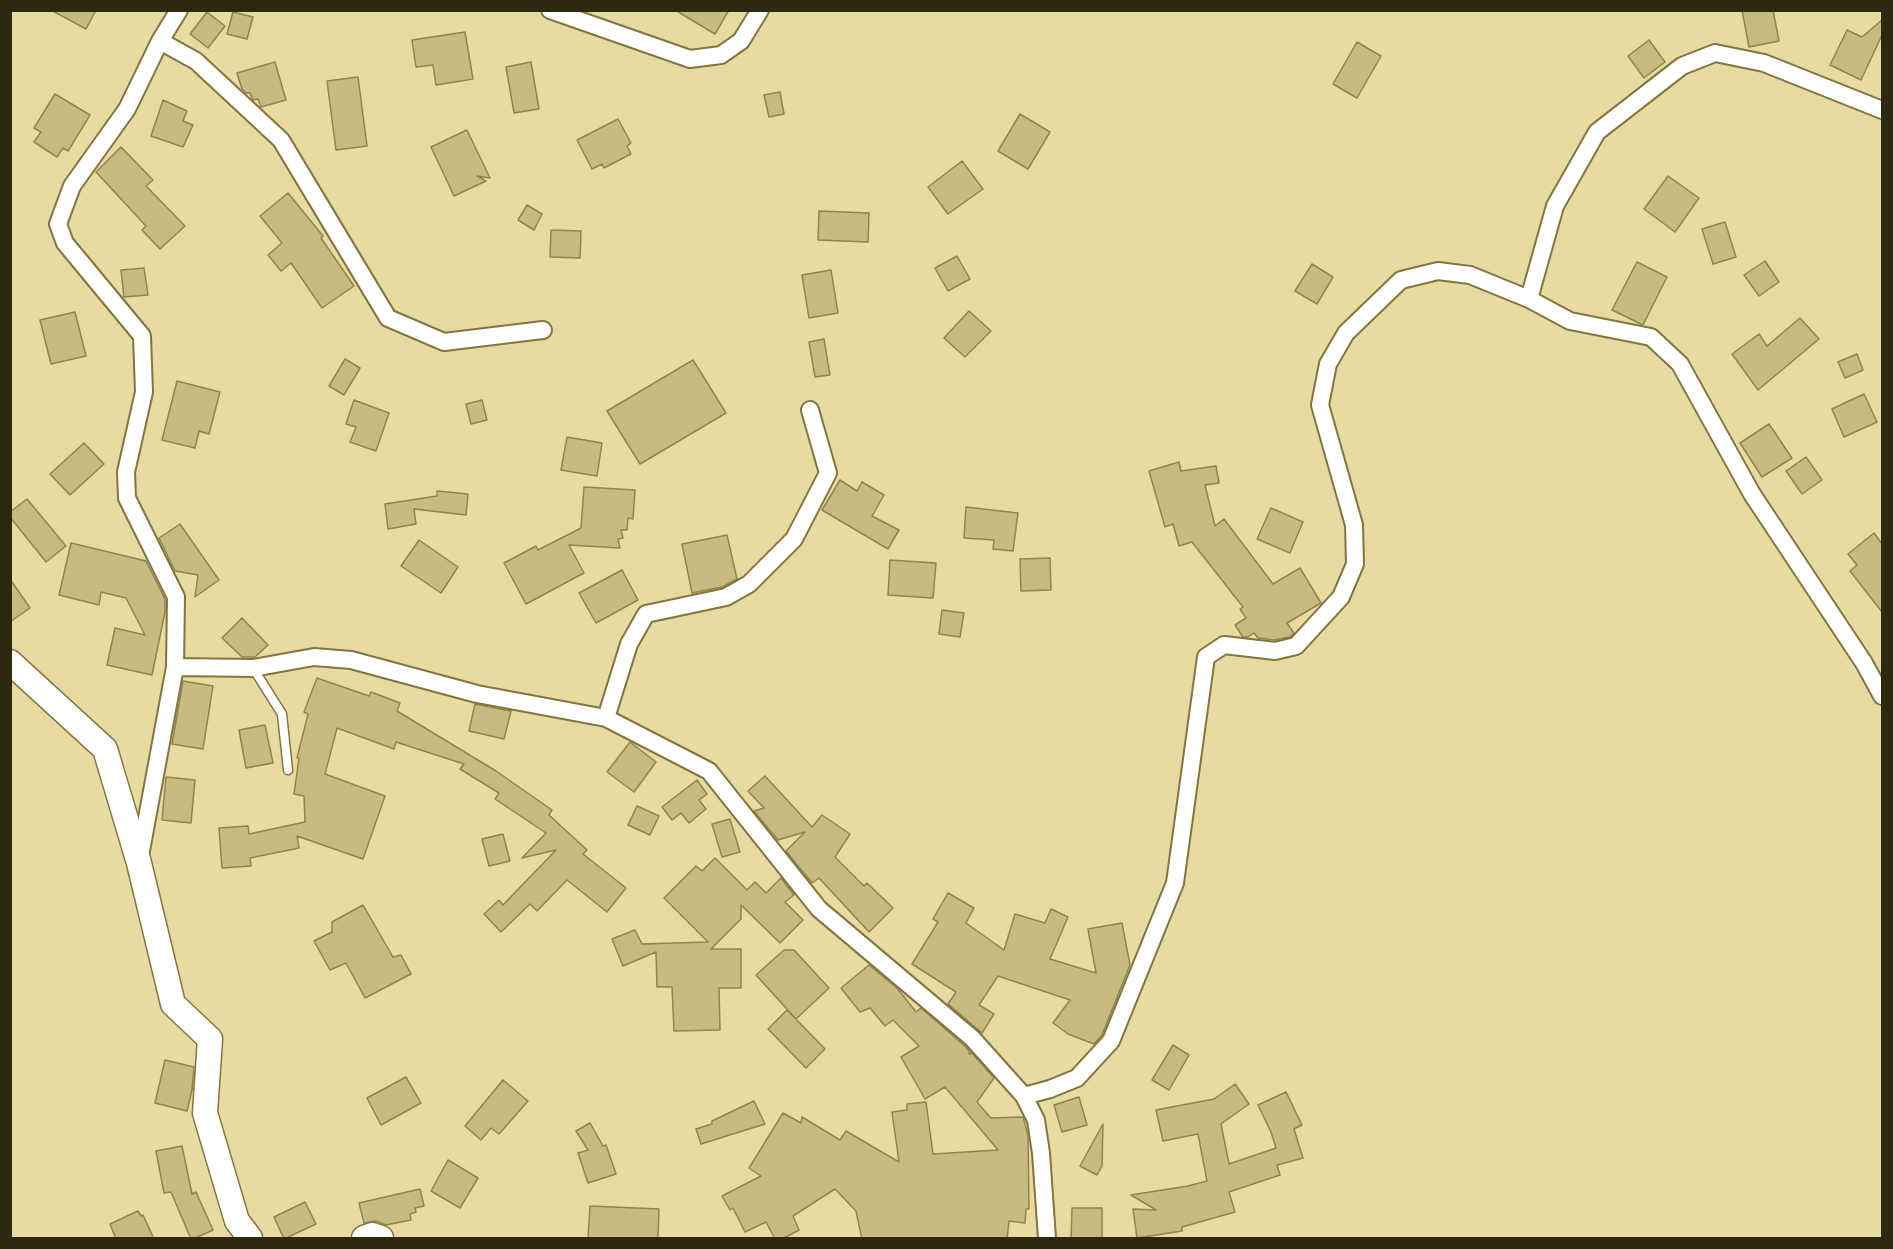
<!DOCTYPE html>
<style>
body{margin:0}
#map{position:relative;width:1893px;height:1249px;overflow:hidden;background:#e7dba1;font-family:"Crimson Pro",serif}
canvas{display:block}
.frame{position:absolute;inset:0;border:12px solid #2d2911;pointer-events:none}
</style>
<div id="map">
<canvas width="1893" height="1249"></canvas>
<div class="frame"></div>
</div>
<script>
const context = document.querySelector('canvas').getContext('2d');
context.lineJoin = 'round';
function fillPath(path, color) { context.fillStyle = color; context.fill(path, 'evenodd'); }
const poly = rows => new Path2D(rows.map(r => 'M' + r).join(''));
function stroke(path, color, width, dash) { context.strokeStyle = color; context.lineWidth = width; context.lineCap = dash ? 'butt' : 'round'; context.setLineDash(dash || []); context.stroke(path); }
const building = poly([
 [51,10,96,10,86,29,51,10],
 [675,10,729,10,715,34,675,10],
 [1742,10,1773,10,1779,41,1749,47,1742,10],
 [207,12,225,26,208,48,190,34,207,12],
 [233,12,253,17,247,39,227,34,233,12],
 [1882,20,1882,35,1861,80,1830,65,1847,30,1862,37,1882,20],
 [465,32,473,79,436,85,433,65,416,67,412,40,465,32],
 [1649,40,1665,62,1644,78,1628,56,1649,40],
 [1357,42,1381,56,1357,98,1333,84,1357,42],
 [275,62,286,100,261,107,258,99,253,100,250,93,246,93,242,89,237,73,275,62],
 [531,62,539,109,514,113,506,67,531,62],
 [358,77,367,146,336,150,327,81,358,77],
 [780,92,784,114,769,117,764,95,780,92],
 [55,94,90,115,68,151,63,148,57,157,34,142,41,132,34,128,55,94],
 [163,100,187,111,183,121,193,125,183,147,151,136,163,100],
 [1020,114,1050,132,1028,169,998,151,1020,114],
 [618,119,631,143,627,146,631,154,604,168,602,164,592,169,577,140,618,119],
 [467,130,490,178,477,176,486,181,454,196,431,147,467,130],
 [121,147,153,180,146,186,185,226,160,249,142,230,146,226,96,172,121,147],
 [962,161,983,189,948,214,928,187,962,161],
 [1668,176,1699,198,1675,232,1644,209,1668,176],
 [288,193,323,236,321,238,354,286,322,308,291,263,281,271,268,255,282,243,260,216,288,193],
 [527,205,542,214,534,230,518,220,527,205],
 [819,211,869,213,868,242,818,240,819,211],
 [1725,222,1736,257,1713,264,1702,229,1725,222],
 [551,230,581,231,580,258,550,257,551,230],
 [957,256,970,279,948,291,935,268,957,256],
 [1765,261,1779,282,1759,296,1744,275,1765,261],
 [1637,262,1667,277,1643,325,1612,310,1637,262],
 [1312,264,1333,277,1317,304,1295,291,1312,264],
 [144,268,148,295,124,297,121,270,144,268],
 [831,270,838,313,809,318,802,275,831,270],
 [969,311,991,331,965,357,944,338,969,311],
 [75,312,86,356,51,364,40,320,75,312],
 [1800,318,1819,339,1758,390,1732,354,1759,334,1767,346,1800,318],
 [824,339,830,375,815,377,809,342,824,339],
 [1857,354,1863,370,1845,378,1838,362,1857,354],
 [345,359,360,368,344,395,329,386,345,359],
 [693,360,726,413,640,464,607,411,693,360],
 [177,381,220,392,209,434,199,431,195,448,162,440,177,381],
 [1864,394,1877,422,1844,437,1832,409,1864,394],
 [354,400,389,413,376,451,350,442,356,427,346,424,354,400],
 [482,400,487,420,471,424,466,404,482,400],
 [1769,424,1792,458,1762,477,1740,443,1769,424],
 [567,437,602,443,597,476,561,470,567,437],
 [84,443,104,464,70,495,50,474,84,443],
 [1806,457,1822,480,1802,494,1786,471,1806,457],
 [1179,462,1181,471,1216,466,1219,483,1205,485,1215,526,1224,519,1273,584,1300,568,1321,603,1287,623,1294,633,1290,637,1274,640,1258,638,1254,633,1248,637,1243,637,1235,625,1246,618,1240,609,1243,607,1192,542,1179,546,1173,524,1165,527,1149,471,1179,462],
 [840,480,857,491,862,482,884,495,872,516,899,530,888,549,822,510,840,480],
 [584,487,635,490,633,519,628,518,627,530,621,530,623,538,618,539,620,548,569,545,584,573,526,604,504,563,536,546,538,550,581,528,584,487],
 [437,491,468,494,466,515,414,509,416,524,388,529,385,504,437,496,437,491],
 [27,499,66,546,46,562,10,517,10,512,27,499],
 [966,507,1018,513,1013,551,993,549,994,540,964,538,966,507],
 [1271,508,1303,522,1290,553,1257,539,1271,508],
 [180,524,219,580,195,597,198,575,175,571,159,538,180,524],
 [1874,533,1882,544,1882,612,1850,571,1857,565,1848,554,1874,533],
 [727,535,737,579,722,587,692,593,682,544,727,535],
 [419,540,458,567,441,593,401,566,419,540],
 [71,543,146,561,165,599,165,612,152,675,107,665,115,628,145,635,126,598,101,592,99,605,59,595,71,543],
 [1050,558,1051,590,1021,591,1020,559,1050,558],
 [890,560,936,563,933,598,888,595,890,560],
 [622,570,638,600,596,623,579,593,622,570],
 [10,579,30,608,10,622,10,579],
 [942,610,964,613,960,637,939,634,942,610],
 [242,618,268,645,255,657,242,657,222,638,242,618],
 [317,678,369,696,371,692,400,703,397,711,496,771,552,810,549,815,587,850,583,854,626,888,607,912,567,880,537,911,530,904,501,932,484,914,499,900,503,905,556,850,522,858,546,833,495,799,499,793,460,769,464,764,396,742,394,749,337,728,325,774,385,796,363,859,297,836,299,848,250,858,251,866,222,868,219,828,248,826,249,834,305,822,304,796,294,794,299,758,297,758,308,714,304,712,317,678],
 [183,681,213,686,203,749,172,744,183,681],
 [475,704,511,711,504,739,469,731,475,704],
 [265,725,273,763,246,768,239,730,265,725],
 [630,742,656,762,634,792,607,772,630,742],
 [765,776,812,827,822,815,850,834,835,857,864,886,867,883,893,908,869,932,819,878,812,883,786,851,805,832,778,840,754,811,764,808,748,791,765,776],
 [166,777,195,780,191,823,162,820,166,777],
 [697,780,707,794,699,800,706,809,689,823,681,813,672,820,662,807,697,780],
 [637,806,659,816,650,835,628,825,637,806],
 [730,819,740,852,722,857,712,824,730,819],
 [503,834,510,861,489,866,482,839,503,834],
 [715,858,747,890,755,882,766,893,781,878,794,895,785,902,803,920,780,943,741,905,741,919,711,949,741,949,741,988,719,988,720,1030,674,1031,672,987,657,987,656,952,623,966,612,939,635,930,642,944,708,942,664,898,696,866,702,871,715,858],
 [948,893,974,908,966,923,1004,950,1015,914,1045,923,1051,909,1068,917,1050,959,1096,973,1088,929,1122,923,1130,965,1102,1035,1094,1044,1068,1034,1053,1023,1070,1000,998,976,979,1005,994,1014,982,1033,948,1004,956,992,912,964,938,922,933,919,948,893],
 [363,905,393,957,401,955,411,974,365,998,346,963,330,970,314,941,332,932,332,922,363,905],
 [784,950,794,950,829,988,796,1019,756,975,784,950],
 [869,965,897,988,916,1012,921,1008,965,1046,970,1052,969,1054,972,1053,994,1078,977,1102,991,1118,1023,1117,1028,1135,1029,1209,1026,1209,1025,1223,1009,1221,1007,1239,862,1239,856,1211,835,1189,793,1216,799,1230,782,1239,775,1239,766,1222,745,1232,733,1208,730,1210,722,1196,761,1176,749,1168,783,1113,801,1123,802,1117,840,1140,846,1131,899,1162,892,1112,907,1110,907,1104,926,1102,933,1154,998,1150,945,1087,925,1099,901,1057,919,1046,893,1020,885,1026,870,1008,860,1012,841,988,869,965],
 [787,1010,825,1049,806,1068,768,1029,787,1010],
 [1173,1045,1189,1055,1169,1090,1152,1080,1173,1045],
 [165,1060,194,1067,192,1090,187,1111,155,1103,165,1060],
 [406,1077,421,1103,381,1125,367,1098,406,1077],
 [503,1080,528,1101,499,1134,491,1128,481,1140,465,1126,503,1080],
 [1235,1084,1249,1104,1221,1124,1229,1164,1276,1148,1271,1132,1258,1105,1286,1092,1302,1125,1294,1129,1303,1158,1277,1165,1280,1175,1229,1192,1235,1212,1182,1227,1182,1231,1137,1238,1133,1209,1156,1210,1131,1195,1188,1186,1207,1181,1198,1134,1163,1141,1156,1110,1214,1099,1235,1084],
 [1079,1097,1087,1125,1062,1132,1054,1105,1079,1097],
 [754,1101,765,1124,701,1144,696,1129,712,1124,712,1121,754,1101],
 [590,1123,603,1146,606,1145,616,1174,588,1183,578,1153,588,1150,576,1131,590,1123],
 [1103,1124,1102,1166,1097,1175,1080,1166,1103,1124],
 [182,1146,192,1194,196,1192,213,1230,193,1239,191,1239,171,1192,164,1193,156,1151,182,1146],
 [448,1160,478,1178,460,1208,431,1191,448,1160],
 [420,1189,424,1206,415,1208,416,1212,410,1214,411,1220,386,1225,376,1221,364,1223,359,1203,420,1189],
 [305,1202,316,1224,284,1239,274,1217,305,1202],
 [590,1206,659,1209,658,1239,588,1239,590,1206],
 [1072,1208,1102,1208,1102,1239,1071,1239,1072,1208],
 [138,1211,141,1216,143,1215,154,1239,116,1239,110,1224,138,1211]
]);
const lane = poly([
 [253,668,282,714,288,770]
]);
const street = poly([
 [550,10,690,59,721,55,741,41,760,10],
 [160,41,196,61,281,140,388,318,444,342,543,330],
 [1529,299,1555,206,1597,132,1682,66,1715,53,1764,63,1882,110],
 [175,667,253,668,314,657,351,660,477,694,606,718,709,771,819,909,972,1038,1024,1096,1036,1120,1041,1153,1047,1238],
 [606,718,629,644,646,614,726,597,749,584,794,539,828,473,810,410],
 [140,856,175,667,176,597,127,498,126,472,144,392,142,336,65,243,58,224,72,186,127,109,160,41,179,10],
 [1024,1096,1050,1089,1077,1078,1111,1041,1175,883,1206,657,1224,645,1275,651,1296,646,1341,597,1355,564,1354,525,1320,405,1328,364,1346,333,1401,280,1438,271,1470,275,1529,299,1570,321,1651,337,1680,364,1752,494,1864,663,1882,696]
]);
const secondary = poly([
 [10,662,105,749,139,863,173,1004,210,1039,205,1113,237,1221,250,1238],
 [364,1238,372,1235,381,1238]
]);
fillPath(building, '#c7bb81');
stroke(building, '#8f844c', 1.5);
stroke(lane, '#82763f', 11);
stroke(street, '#82763f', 20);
stroke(secondary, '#82763f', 27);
stroke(lane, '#fff', 8);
stroke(street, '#fff', 16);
stroke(secondary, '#fff', 24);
</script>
